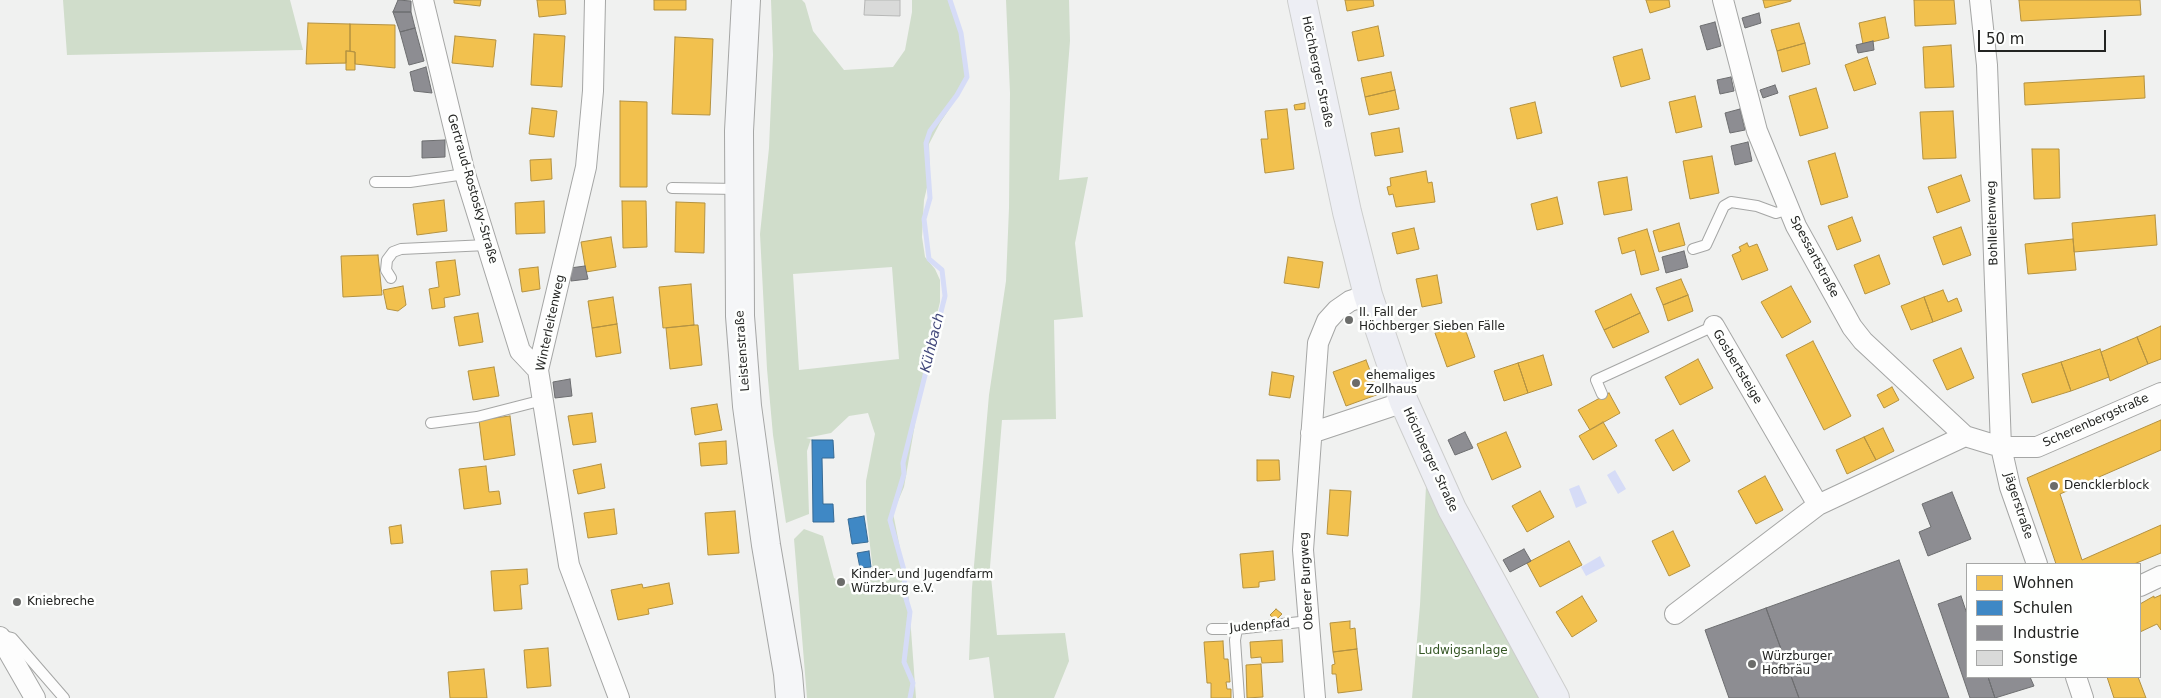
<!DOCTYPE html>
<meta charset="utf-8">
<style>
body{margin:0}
#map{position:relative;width:2161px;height:698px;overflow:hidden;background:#f0f1f0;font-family:"DejaVu Sans",sans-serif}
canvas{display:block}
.legend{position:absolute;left:1966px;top:563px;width:175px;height:115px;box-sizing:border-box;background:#fefffe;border:1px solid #a6a7a6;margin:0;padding:6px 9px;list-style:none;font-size:15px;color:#232422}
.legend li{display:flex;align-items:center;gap:10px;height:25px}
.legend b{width:25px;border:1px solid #a6a7a6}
.scale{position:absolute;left:1978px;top:30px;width:128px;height:22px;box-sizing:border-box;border:2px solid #232422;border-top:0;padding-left:6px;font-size:15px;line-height:18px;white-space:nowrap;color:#232422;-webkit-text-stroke:4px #fefffe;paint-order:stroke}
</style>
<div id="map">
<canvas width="2161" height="698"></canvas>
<ul class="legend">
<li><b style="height:14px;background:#f2c14e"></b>Wohnen</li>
<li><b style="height:14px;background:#3f88c5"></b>Schulen</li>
<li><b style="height:14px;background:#8d8d92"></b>Industrie</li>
<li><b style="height:14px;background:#d9dad9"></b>Sonstige</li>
</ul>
<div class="scale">50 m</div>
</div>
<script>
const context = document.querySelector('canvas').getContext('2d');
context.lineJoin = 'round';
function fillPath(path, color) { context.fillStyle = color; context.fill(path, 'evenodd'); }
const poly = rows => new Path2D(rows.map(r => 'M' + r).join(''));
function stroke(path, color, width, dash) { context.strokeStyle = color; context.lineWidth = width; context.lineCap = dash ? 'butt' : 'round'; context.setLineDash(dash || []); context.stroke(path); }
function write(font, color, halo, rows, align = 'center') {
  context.font = font + ' "DejaVu Sans",sans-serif'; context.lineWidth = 5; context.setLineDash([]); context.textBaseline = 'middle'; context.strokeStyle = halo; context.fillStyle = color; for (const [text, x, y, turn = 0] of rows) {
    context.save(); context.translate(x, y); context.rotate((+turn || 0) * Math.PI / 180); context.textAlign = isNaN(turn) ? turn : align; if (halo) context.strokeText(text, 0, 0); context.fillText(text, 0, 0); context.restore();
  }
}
const green = poly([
 [63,0,290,0,303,50,67,55],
 [771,0,802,0,805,3,813,31,844,70,893,67,905,50,912,12,912,0,948,0,964,47,968,69,956,99,940,123,929,144,930,175,924,200,922,237,925,257,935,269,940,280,940,302,927,355,904,487,893,513,908,589,916,698,807,698,794,539,804,529,823,536,834,578,844,584,865,583,873,571,866,511,866,481,875,434,868,413,849,416,831,433,806,438,811,439,807,451,809,514,786,523,773,435,767,369,760,234,769,148,773,55],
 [892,267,899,359,799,370,793,274],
 [1006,0,1069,0,1070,41,1059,180,1088,177,1075,243,1083,317,1054,320,1056,419,1002,420,990,567,997,635,1065,633,1069,661,1054,698,994,698,989,657,969,660,972,588,989,395,1006,281,1009,208,1010,93],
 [1426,486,1543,698,1412,698,1420,605]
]);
const water = poly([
 [1615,470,1626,489,1618,494,1607,475],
 [1579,485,1587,503,1576,508,1569,489],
 [1600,556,1605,566,1586,576,1581,567]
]);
const homes = poly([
 [454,0,481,0,480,6,454,3,454,0],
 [537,0,565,0,566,14,539,17,537,0],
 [654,0,686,0,686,10,654,10,654,0],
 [1345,0,1373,0,1374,6,1347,11,1345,0],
 [1646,0,1669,0,1670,7,1650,13,1646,0],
 [1763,0,1791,0,1791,1,1765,8,1763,0],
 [1914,0,1954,0,1956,24,1915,26,1914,0],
 [2019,0,2140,0,2141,15,2021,21,2019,0],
 [1885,17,1889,38,1863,44,1859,23,1885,17],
 [308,23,350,24,350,51,346,51,346,63,306,64,308,23],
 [1799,23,1805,43,1777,51,1771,30,1799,23],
 [350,24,395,25,395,68,355,64,355,52,350,51,350,24],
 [1378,26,1384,56,1358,61,1352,32,1378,26],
 [534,34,565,36,562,87,531,85,534,34],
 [455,36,496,40,493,67,452,63,455,36],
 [675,37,713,39,710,115,672,114,675,37],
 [1805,43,1810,64,1782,72,1777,51,1805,43],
 [1951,45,1954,87,1925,88,1923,47,1951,45],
 [1642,49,1650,79,1621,87,1613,57,1642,49],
 [346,51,355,52,355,70,346,70,346,51],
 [1867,57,1876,84,1854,91,1845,65,1867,57],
 [1391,72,1395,90,1365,97,1361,78,1391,72],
 [2144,76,2145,98,2025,105,2024,83,2144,76],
 [1816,88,1828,128,1800,136,1789,96,1816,88],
 [1395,90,1399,109,1369,115,1365,97,1395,90],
 [1695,96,1702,127,1676,133,1669,102,1695,96],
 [620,101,647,102,647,187,620,187,620,101],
 [1535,102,1542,133,1517,139,1510,108,1535,102],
 [1305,103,1305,109,1295,110,1294,105,1305,103],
 [532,108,557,111,554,137,529,134,532,108],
 [1287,109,1294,169,1265,173,1261,139,1268,139,1265,111,1287,109],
 [1953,111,1956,158,1923,159,1920,112,1953,111],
 [1399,128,1403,152,1375,156,1371,133,1399,128],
 [2032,149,2059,149,2060,198,2034,199,2032,149],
 [1835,153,1848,197,1821,205,1808,161,1835,153],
 [1712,156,1719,193,1690,199,1683,161,1712,156],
 [551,159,552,179,531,181,530,160,551,159],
 [1426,171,1428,183,1432,182,1435,202,1396,207,1393,194,1389,195,1387,187,1391,186,1390,178,1426,171],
 [1961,175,1970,201,1937,213,1928,187,1961,175],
 [1627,177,1632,210,1604,215,1598,182,1627,177],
 [1557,197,1563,224,1537,230,1531,204,1557,197],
 [444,200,447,231,417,235,413,204,444,200],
 [544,201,545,233,516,234,515,203,544,201],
 [622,201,646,201,647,247,623,248,622,201],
 [676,202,705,203,704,253,675,252,676,202],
 [2155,215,2157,245,2074,252,2072,223,2155,215],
 [1852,217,1861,241,1837,250,1828,226,1852,217],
 [1679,223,1685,245,1659,252,1653,231,1679,223],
 [1961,227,1971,255,1943,265,1933,237,1961,227],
 [1414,228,1419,249,1397,254,1392,233,1414,228],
 [1647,229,1659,270,1641,275,1635,250,1622,254,1618,238,1647,229],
 [611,237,616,267,586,272,581,242,611,237],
 [2073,239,2076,270,2028,274,2025,244,2073,239],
 [1747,243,1749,247,1757,244,1768,270,1742,280,1732,255,1741,251,1739,247,1747,243],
 [378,255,382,295,343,297,341,256,378,255],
 [1879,255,1890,284,1865,294,1854,265,1879,255],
 [1288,257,1323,262,1319,288,1284,283,1288,257],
 [455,260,460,295,444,298,445,307,432,309,429,289,439,287,436,262,455,260],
 [538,267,540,289,522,292,519,269,538,267],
 [1437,275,1442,303,1422,307,1416,279,1437,275],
 [1681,279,1688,295,1663,305,1656,288,1681,279],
 [691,284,694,325,663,328,659,287,691,284],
 [403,286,406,305,398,311,387,309,383,290,403,286],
 [1791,286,1811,322,1782,338,1761,302,1791,286],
 [1943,290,1948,302,1957,298,1962,311,1933,322,1924,297,1943,290],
 [1631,294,1640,313,1604,330,1595,311,1631,294],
 [1688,295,1693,311,1668,321,1663,305,1688,295],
 [613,297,617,324,592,328,588,301,613,297],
 [1924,297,1933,322,1911,330,1901,306,1924,297],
 [478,313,483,342,459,346,454,317,478,313],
 [1640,313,1649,332,1613,348,1604,330,1640,313],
 [1463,323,1475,357,1447,367,1435,333,1463,323],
 [617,324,621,353,596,357,592,328,617,324],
 [694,325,698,325,702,365,670,369,666,328,694,325],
 [2161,326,2161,359,2148,364,2137,337,2161,326],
 [2137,337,2148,364,2110,381,2101,352,2137,337],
 [1813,341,1851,416,1824,430,1786,355,1813,341],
 [1961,348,1974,378,1947,390,1933,360,1961,348],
 [2100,349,2109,377,2071,391,2061,362,2100,349],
 [1543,355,1552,385,1528,393,1518,363,1543,355],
 [1698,359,1713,388,1680,405,1665,377,1698,359],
 [1366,360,1379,394,1346,406,1333,372,1366,360],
 [2061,362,2071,391,2032,403,2022,374,2061,362],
 [1518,363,1528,393,1504,401,1494,371,1518,363],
 [494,367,499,396,473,400,468,371,494,367],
 [1272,372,1294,376,1290,398,1269,395,1272,372],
 [1892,387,1899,400,1884,408,1877,395,1892,387],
 [1609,393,1620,413,1590,430,1578,410,1609,393],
 [717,404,722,430,695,435,691,408,717,404],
 [592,413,596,442,573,445,568,416,592,413],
 [510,416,515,455,484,460,479,420,510,416],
 [2161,420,2161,450,2060,494,2082,560,2161,525,2161,553,2134,564,2056,564,2027,478,2161,420],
 [1603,422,1617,446,1593,460,1579,436,1603,422],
 [1883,428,1894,451,1876,460,1864,437,1883,428],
 [1673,430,1690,461,1673,471,1655,440,1673,430],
 [1506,432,1521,467,1492,480,1477,444,1506,432],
 [1864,437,1876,460,1847,474,1836,450,1864,437],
 [726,441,727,464,701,466,699,443,726,441],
 [1257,460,1279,460,1280,480,1257,481,1257,460],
 [601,464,605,488,578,494,573,470,601,464],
 [486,466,489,492,499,491,501,504,464,509,459,469,486,466],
 [1765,476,1783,510,1756,524,1738,491,1765,476],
 [1330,490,1351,491,1348,536,1327,534,1330,490],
 [1540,491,1554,517,1527,532,1512,506,1540,491],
 [614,509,617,534,588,538,584,513,614,509],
 [735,511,739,553,708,555,705,513,735,511],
 [401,525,403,543,391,544,389,527,401,525],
 [1673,531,1690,566,1669,576,1652,541,1673,531],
 [1569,541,1582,565,1540,587,1527,563,1569,541],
 [1273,551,1275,580,1259,582,1259,587,1243,588,1240,554,1273,551],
 [527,569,528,584,520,585,522,609,494,611,491,571,527,569],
 [669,583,673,604,648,609,649,614,618,620,611,590,642,584,643,588,669,583],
 [2161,595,2161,630,2157,624,2140,632,2140,604,2154,596,2154,598,2161,595],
 [1582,596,1597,621,1572,637,1556,612,1582,596],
 [1276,609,1282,614,1276,620,1270,615,1276,609],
 [1350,621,1350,629,1355,628,1357,649,1333,652,1330,623,1350,621],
 [1282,640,1283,662,1262,663,1261,657,1251,658,1250,642,1282,640],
 [1223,641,1224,659,1228,659,1230,682,1226,682,1227,689,1231,689,1231,698,1211,698,1211,683,1207,683,1204,642,1223,641],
 [548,648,551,686,527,688,524,650,548,648],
 [1357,649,1362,690,1338,693,1336,674,1332,674,1332,665,1335,664,1333,652,1357,649],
 [1261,664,1263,697,1247,698,1246,665,1261,664],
 [484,669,487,698,450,698,448,672,484,669],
 [2107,677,2138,677,2146,698,2114,698,2107,677]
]);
const schools = poly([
 [812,440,833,440,834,458,822,458,823,504,833,504,834,522,813,522,812,440],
 [864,516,868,542,852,544,848,519,864,516],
 [869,551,871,567,860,568,857,553,869,551]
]);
const industry = poly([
 [398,0,411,1,411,12,393,12,398,0],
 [393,12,411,12,415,28,400,32,393,12],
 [1759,13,1761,23,1745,28,1742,18,1759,13],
 [1715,22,1721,46,1707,50,1700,26,1715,22],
 [415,28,424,61,409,65,400,32,415,28],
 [1873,41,1874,50,1858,53,1856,45,1873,41],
 [426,67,432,93,414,91,410,72,426,67],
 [1731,77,1734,91,1720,94,1717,80,1731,77],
 [1775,85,1778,93,1763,98,1760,90,1775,85],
 [1740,109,1745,130,1730,133,1725,113,1740,109],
 [445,140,445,157,422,158,422,141,445,140],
 [1748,142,1752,161,1735,165,1731,146,1748,142],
 [1684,251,1688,267,1666,273,1662,257,1684,251],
 [585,266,588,279,571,281,570,268,585,266],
 [570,379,572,396,555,398,553,382,570,379],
 [1465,432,1473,448,1455,455,1448,440,1465,432],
 [1952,492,1971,539,1928,556,1919,532,1931,527,1922,504,1952,492],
 [1524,549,1531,561,1510,572,1503,560,1524,549],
 [1899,560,1949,698,1799,698,1766,608,1899,560],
 [1961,596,1967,614,1967,677,1988,677,1995,698,1970,698,1938,604,1961,596],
 [1766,608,1799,698,1729,698,1705,630,1766,608],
 [1988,677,2030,677,2034,686,1995,698,1988,677]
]);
const stream = poly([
 [910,698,913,683,904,662,910,612,904,592,905,574,890,520,904,474,903,463,945,296,942,270,929,259,924,219,930,198,926,143,930,131,957,95,967,77,961,33,950,0]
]);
const building = poly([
 [865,0,900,0,900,16,864,15,865,0]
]);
const lane = poly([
 [375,182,410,182,465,174],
 [672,188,738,189],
 [1693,249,1706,245,1724,206,1731,202,1757,206,1776,213,1789,209],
 [391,278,386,270,387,260,393,252,401,249,487,245],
 [1602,394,1596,380,1714,326],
 [431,423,477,417,543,400],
 [1212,629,1237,629,1309,621],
 [1237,629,1235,640,1239,698],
 [0,635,12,638,64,698]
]);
const street = poly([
 [423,0,465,174,520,351,538,370],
 [595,0,593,91,586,167,538,370,569,565,619,698],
 [1723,0,1757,131,1796,226,1852,327,1863,341,1965,436,2001,447,2037,447,2161,393],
 [1980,0,1987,65,2001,447,2010,487,2037,564],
 [1714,326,1818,505],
 [1311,433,1404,402],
 [2140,586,2161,576],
 [1675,614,1818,505,1965,436],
 [0,637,35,698],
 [2076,677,2083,698],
 [1315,698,1303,550,1318,343,1327,321,1337,310,1350,301,1368,295]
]);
const secondary = poly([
 [746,0,739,131,740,316,747,406,766,545,788,674,790,698]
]);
const primary = poly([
 [1302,0,1347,212,1368,295,1404,402,1452,509,1555,698]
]);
const markers = [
 [1349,320,5,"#6b6c6a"],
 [1356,383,5,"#6b6c6a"],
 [2054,486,5,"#6b6c6a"],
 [841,582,5,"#6b6c6a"],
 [17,602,5,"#6b6c6a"],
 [1752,664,5,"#6b6c6a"]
];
const streetNames = [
 ["Höchberger Straße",1317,72,78],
 ["Gertraud-Rostosky-Straße",472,189,74],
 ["Bohlleitenweg",1993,223,-92],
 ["Spessartstraße",1814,257,62],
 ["Winterleitenweg",551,323,-78],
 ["Leistenstraße",743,351,-94],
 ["Gosbertsteige",1737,367,59],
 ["Scherenbergstraße",2096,421,-24],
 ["Höchberger Straße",1430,460,65],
 ["Jägerstraße",2018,506,72],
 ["Oberer Burgweg",1307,581,-93],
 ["Judenpfad",1260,626,-5]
];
const poiNames = [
 ["II. Fall der",1359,313],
 ["Höchberger Sieben Fälle",1359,327],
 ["ehemaliges",1366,376],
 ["Zollhaus",1366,390],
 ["Dencklerblock",2064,486],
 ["Kinder- und Jugendfarm",851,575],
 ["Würzburg e.V.",851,589],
 ["Kniebreche",27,602],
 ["Würzburger",1762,657],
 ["Hofbräu",1762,671]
];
const parkNames = [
 ["Ludwigsanlage",1463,651]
];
const waterNames = [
 ["Kühbach",933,343,-76]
];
fillPath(green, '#d0ddcb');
fillPath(water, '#d6dcf7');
fillPath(homes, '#f2c14e');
stroke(homes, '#b49241', 1);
fillPath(schools, '#3f88c5');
stroke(schools, '#376a94', 1);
fillPath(industry, '#8d8d92');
stroke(industry, '#6d6e70', 1);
stroke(stream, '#d6dcf7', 5);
fillPath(building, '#d9dad9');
stroke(building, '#b6b7b6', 1);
stroke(lane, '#a5a6a5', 12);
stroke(street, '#a5a6a5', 22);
stroke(secondary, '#a5a6a5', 30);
stroke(primary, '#cdcecd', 30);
stroke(lane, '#fdfdfd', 10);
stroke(street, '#fdfdfd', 20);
stroke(secondary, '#f5f6f8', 28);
stroke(primary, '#edeef4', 28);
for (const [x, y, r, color] of markers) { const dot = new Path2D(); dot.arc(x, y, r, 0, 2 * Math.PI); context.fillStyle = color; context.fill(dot); stroke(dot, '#fefffe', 2); }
write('12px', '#232422', '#fefffe', streetNames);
write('12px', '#232422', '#fefffe', poiNames, 'left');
write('12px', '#365726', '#fefffe', parkNames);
write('italic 14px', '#42487b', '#fefffe', waterNames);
</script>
